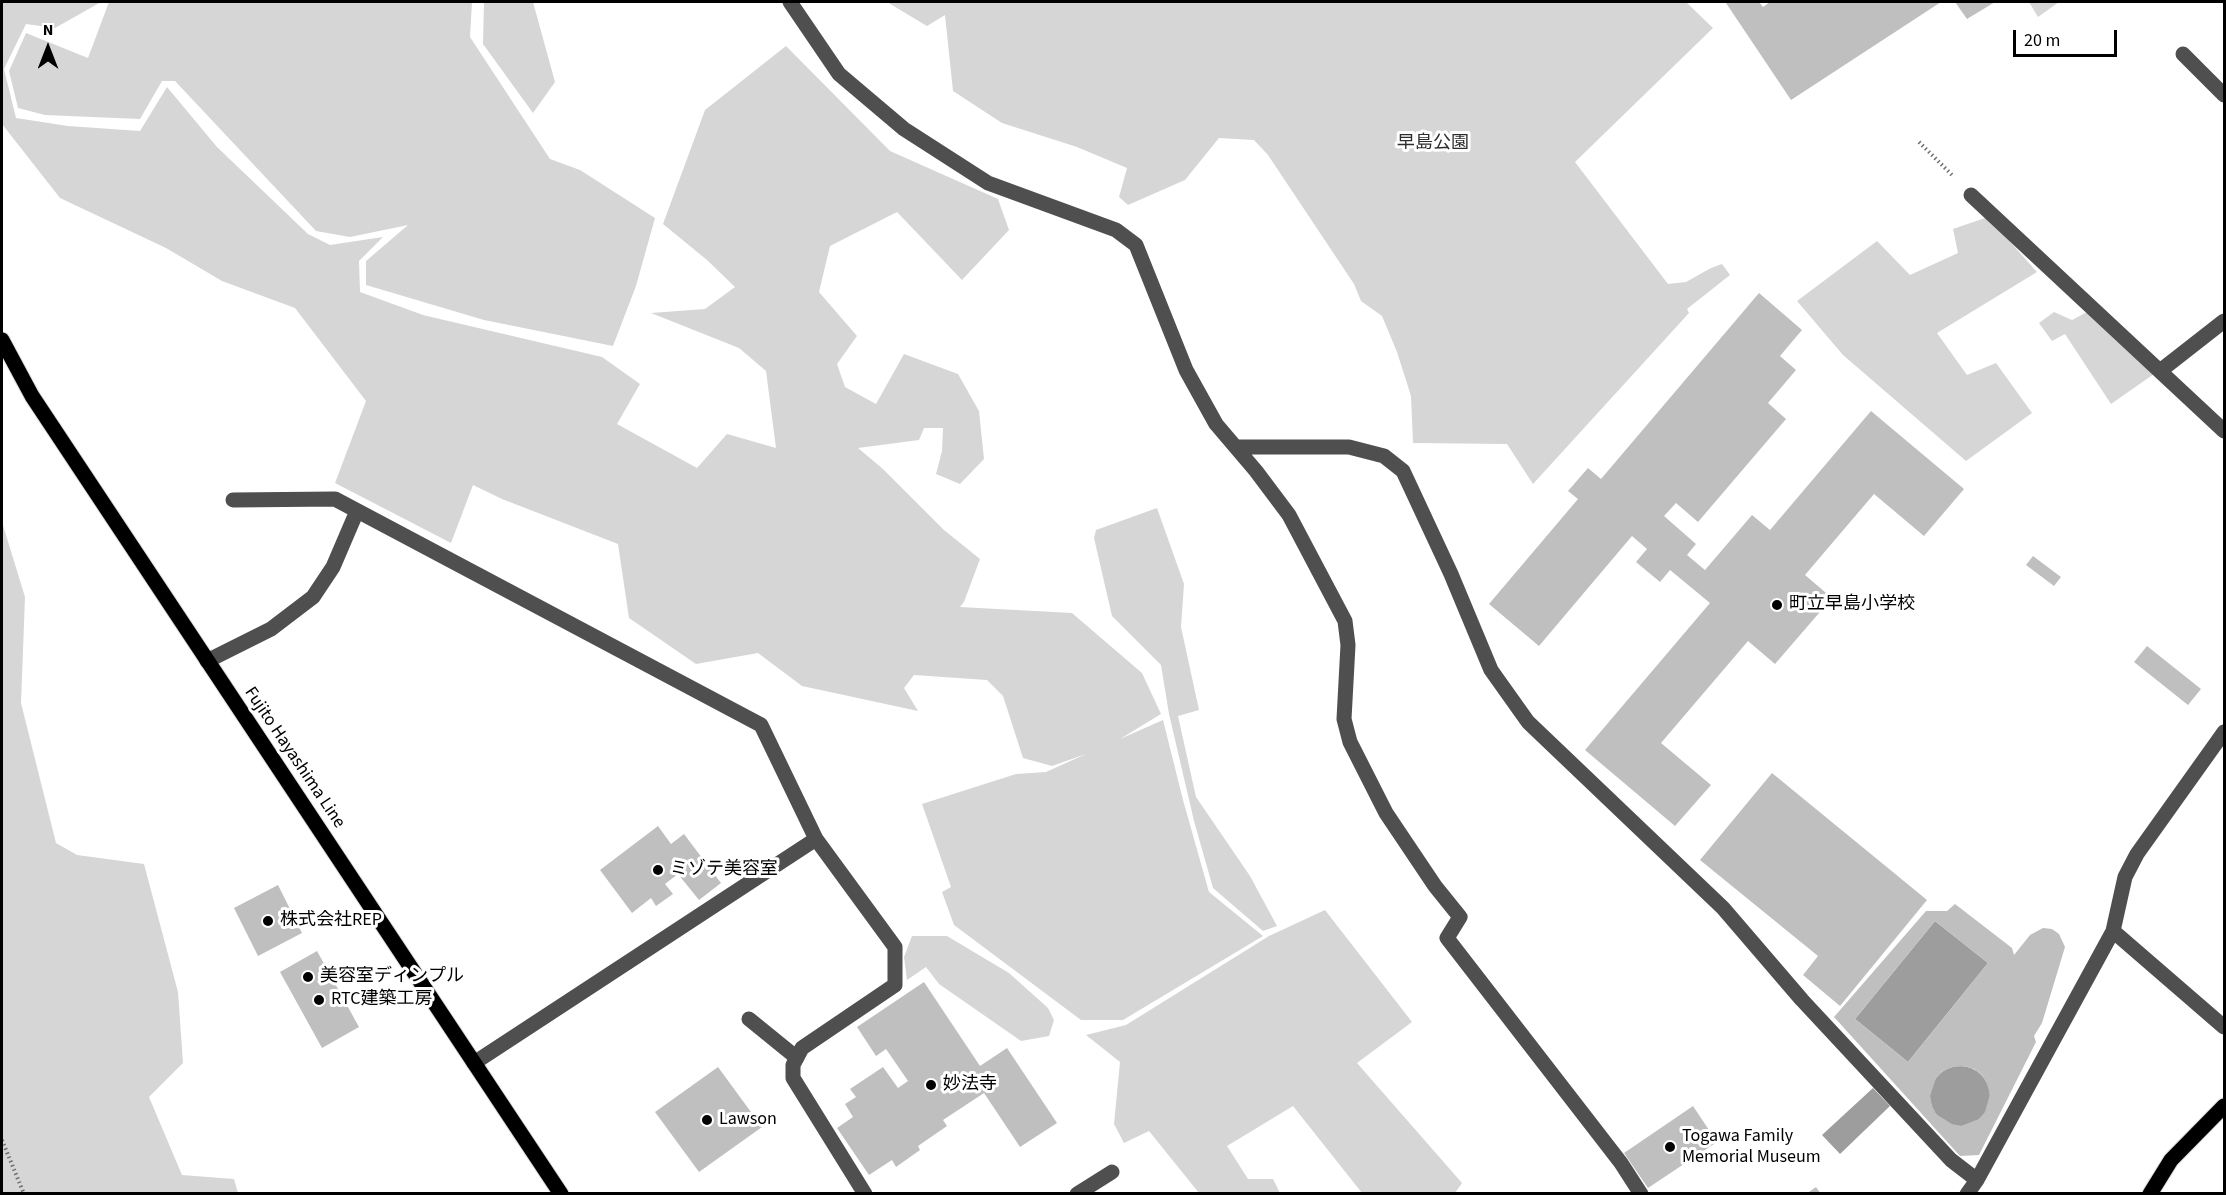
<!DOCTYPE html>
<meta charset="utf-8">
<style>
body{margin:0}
#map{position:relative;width:2226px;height:1195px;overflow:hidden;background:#fff;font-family:"Source Sans 3",sans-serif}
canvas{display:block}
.frame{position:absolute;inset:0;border:3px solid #000;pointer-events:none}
.north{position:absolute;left:18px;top:18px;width:60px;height:60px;-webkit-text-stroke:4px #fff;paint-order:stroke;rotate:0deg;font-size:16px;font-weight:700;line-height:24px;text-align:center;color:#000}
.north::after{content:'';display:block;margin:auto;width:21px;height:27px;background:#000;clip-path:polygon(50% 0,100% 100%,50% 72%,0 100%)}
.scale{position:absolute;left:2013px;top:30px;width:104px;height:27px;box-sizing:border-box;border:3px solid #000;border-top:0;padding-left:8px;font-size:18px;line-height:21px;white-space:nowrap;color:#000;-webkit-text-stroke:4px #fff;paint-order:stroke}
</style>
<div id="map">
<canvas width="2226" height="1195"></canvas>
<div class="frame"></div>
<div class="north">N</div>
<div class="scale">20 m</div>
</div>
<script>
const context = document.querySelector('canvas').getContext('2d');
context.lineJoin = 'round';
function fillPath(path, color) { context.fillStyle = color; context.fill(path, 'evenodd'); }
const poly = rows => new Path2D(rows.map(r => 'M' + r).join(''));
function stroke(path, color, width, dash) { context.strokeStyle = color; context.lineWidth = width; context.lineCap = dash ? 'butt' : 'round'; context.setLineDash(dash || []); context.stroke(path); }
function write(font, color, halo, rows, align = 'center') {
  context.font = font + ' "Source Sans 3","Noto Sans JP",sans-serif'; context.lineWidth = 6; context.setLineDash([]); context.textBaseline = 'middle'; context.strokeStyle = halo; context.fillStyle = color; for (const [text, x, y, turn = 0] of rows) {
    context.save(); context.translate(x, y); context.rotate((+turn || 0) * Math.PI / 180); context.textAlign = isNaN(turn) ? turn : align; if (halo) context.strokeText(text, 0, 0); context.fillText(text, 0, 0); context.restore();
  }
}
const green = poly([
 [2,2,101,2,55,28,26,24,4,69,16,118,68,126,140,131,167,87,217,147,308,234,330,245,383,237,359,261,360,292,423,315,602,357,640,384,617,424,697,468,727,434,776,448,766,371,739,348,651,313,705,309,735,287,707,260,663,224,705,110,786,46,890,151,998,199,1009,230,962,280,897,212,830,246,819,292,857,336,837,364,845,387,876,404,904,354,958,374,979,411,984,459,960,484,936,474,942,451,943,428,924,428,919,440,858,448,883,469,944,530,980,559,964,602,960,607,1072,613,1142,673,1161,714,1120,739,1163,720,1183,800,1209,892,1263,936,1123,1020,1081,1020,954,925,942,892,951,887,922,804,1016,774,1046,772,1086,754,1052,766,1023,758,1003,696,987,680,914,675,904,688,918,711,802,686,758,653,696,664,629,618,618,544,502,499,473,485,451,543,335,483,366,401,295,308,222,281,166,248,60,198,2,124],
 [109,2,472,2,470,37,550,159,580,170,655,218,636,286,613,346,484,320,366,285,366,261,408,225,350,237,316,231,175,81,162,81,140,119,45,115,18,108,9,71,26,33,88,58],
 [484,2,533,2,555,82,533,113,483,44],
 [887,2,1686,2,1713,28,1575,162,1668,284,1686,282,1711,268,1722,264,1730,275,1687,309,1689,313,1533,484,1507,444,1413,443,1411,396,1397,352,1382,316,1361,301,1354,284,1268,155,1254,140,1219,138,1185,180,1128,205,1119,197,1127,168,1077,147,1002,123,953,91,945,15,927,26],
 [2029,2,2059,2,2038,17],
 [1988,217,2037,272,1937,333,1967,375,1996,363,2032,413,1966,461,1843,355,1797,301,1877,241,1910,275,1958,253,1953,229],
 [2054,312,2072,320,2087,312,2154,374,2111,404,2065,334,2052,341,2039,323],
 [1157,508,1184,584,1181,627,1199,710,1178,716,1196,797,1250,876,1277,926,1263,931,1213,888,1194,821,1169,714,1161,665,1112,616,1094,538,1096,530],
 [2,522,25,597,21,703,56,843,77,855,144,864,178,992,183,1063,149,1097,182,1175,234,1179,238,1193,2,1193],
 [1325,910,1412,1022,1357,1063,1462,1183,1455,1193,1362,1193,1293,1106,1227,1146,1248,1179,1273,1179,1280,1193,1199,1193,1149,1131,1124,1143,1114,1124,1120,1062,1086,1035,1126,1025,1269,936],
 [912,936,947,936,1009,973,1048,1008,1054,1020,1049,1036,1021,1041,939,984,926,967,907,980,904,957]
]);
const water = poly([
 [1935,921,1988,963,1908,1062,1855,1019],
 '1930 1096a30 30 0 1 1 60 0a30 30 0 1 1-60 0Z',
 [1873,1088,1890,1106,1840,1154,1822,1135]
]);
const building = poly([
 [1728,2,1759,2,1763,7,1770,2,1941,2,1791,100,1726,3],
 [1955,2,1995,2,1967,19],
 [1759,293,1802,330,1780,356,1796,370,1768,403,1786,419,1698,522,1676,503,1664,516,1696,544,1687,555,1705,570,1752,515,1770,530,1871,411,1964,489,1924,536,1874,494,1805,575,1832,598,1775,664,1748,641,1661,743,1711,785,1675,826,1585,750,1710,603,1670,570,1660,582,1636,562,1647,549,1632,536,1539,646,1489,604,1578,499,1568,491,1588,468,1601,479],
 [2033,556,2061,577,2054,586,2026,565],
 [2147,646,2201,689,2188,705,2134,662],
 [1772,773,1927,900,1840,1006,1803,975,1818,956,1700,860],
 [658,826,671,844,684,834,721,883,699,900,678,874,665,884,673,894,656,906,651,898,632,913,600,870],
 [278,885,302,933,258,956,234,908],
 [1955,904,2012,948,2014,955,2030,935,2043,928,2052,929,2059,934,2065,947,2042,1023,2034,1036,2036,1042,1979,1155,1960,1156,1834,1017,1926,911,1947,911],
 [1935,921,1988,963,1908,1062,1855,1019],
 [1964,1066,1974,1069,1982,1075,1987,1084,1990,1094,1985,1112,1979,1119,1961,1126,1952,1124,1936,1114,1932,1106,1930,1096,1936,1078,1943,1071,1953,1067],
 [317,951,359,1027,322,1048,280,972],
 [924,982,980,1066,1007,1048,1057,1123,1020,1147,984,1093,943,1120,947,1126,918,1146,920,1150,896,1167,892,1160,869,1175,837,1128,853,1117,845,1104,856,1097,850,1089,883,1067,898,1088,908,1081,886,1049,876,1056,857,1027],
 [718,1067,762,1127,699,1172,655,1112],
 [1693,1106,1717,1142,1648,1188,1624,1153],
 [1816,1187,1821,1194,1806,1194]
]);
const path = poly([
 [1919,142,1954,177],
 [2,1140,24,1194]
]);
const minor = poly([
 [790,2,839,74,904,129,988,183,1116,230,1136,245,1186,370,1216,424,1256,471,1289,515,1345,621,1348,645,1344,719,1350,742,1386,813,1435,886,1460,917,1447,938,1621,1163,1641,1194],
 [2183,54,2224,95],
 [1971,195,2224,431],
 [2160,371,2224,321],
 [1236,447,1349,447,1384,456,1403,471,1451,574,1491,670,1528,722,1723,908,1802,1000,1951,1160,1977,1180],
 [233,500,335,499,761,725,816,839,895,947,895,985,802,1048,793,1065,793,1078,865,1194],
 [207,661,271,629,313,597,333,567,357,511],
 [2113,931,2224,1027],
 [749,1019,797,1058],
 [474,1063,816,839],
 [1077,1194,1112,1172],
 [1967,1194,1977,1180,2113,931,2125,877,2137,854,2224,732]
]);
const major = poly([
 [2,340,32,396,561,1194],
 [2150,1194,2171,1160,2224,1106]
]);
const markers = [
 [1777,605,6,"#000"],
 [658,870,6,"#000"],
 [268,921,6,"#000"],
 [308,977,6,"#000"],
 [319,1000,6,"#000"],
 [931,1085,6,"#000"],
 [707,1120,6,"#000"],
 [1670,1147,6,"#000"]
];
const parkNames = [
 ["早島公園",1433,144]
];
const poiNames = [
 ["町立早島小学校",1789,605],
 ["ミゾテ美容室",670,870],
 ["株式会社REP",280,921],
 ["美容室ディンプル",320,977],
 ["RTC建築工房",331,1000],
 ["妙法寺",943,1085],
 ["Lawson",719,1120],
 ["Togawa Family",1682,1137],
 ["Memorial Museum",1682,1158]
];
const streetNames = [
 ["Fujito Hayashima Line",294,758,56]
];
fillPath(green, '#d6d6d6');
fillPath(water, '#9d9d9d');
fillPath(building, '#bfbfbf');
stroke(major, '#dbdbdb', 17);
stroke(path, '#717171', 4, [1.5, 3]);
stroke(minor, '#4f4f4f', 15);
stroke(major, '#000', 15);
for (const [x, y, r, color] of markers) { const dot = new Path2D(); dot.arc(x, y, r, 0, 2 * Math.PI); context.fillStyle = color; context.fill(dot); stroke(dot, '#fff', 2); }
write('18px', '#2d2d2d', '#fff', parkNames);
write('18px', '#000', '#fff', poiNames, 'left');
write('18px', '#000', '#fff', streetNames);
</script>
